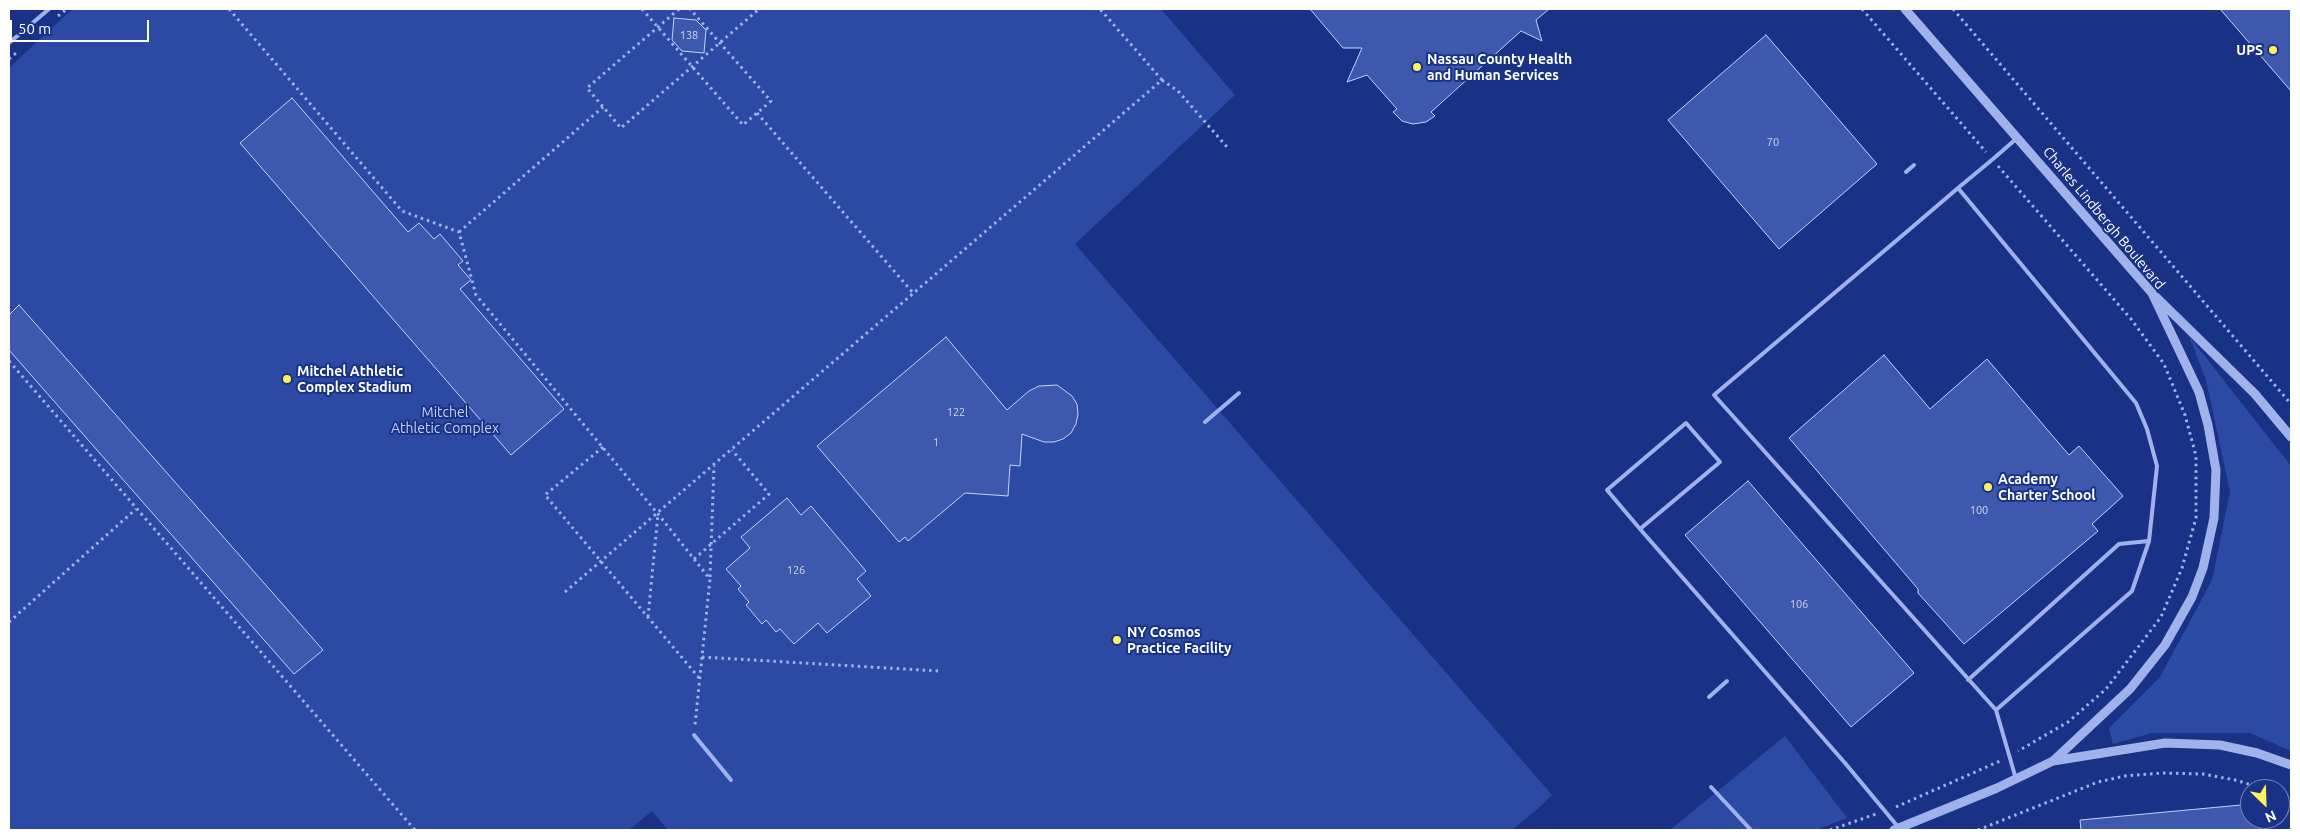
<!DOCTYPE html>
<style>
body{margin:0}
#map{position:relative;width:2300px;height:839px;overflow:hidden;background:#193286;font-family:Ubuntu,sans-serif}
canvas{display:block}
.frame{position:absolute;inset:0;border:10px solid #fff;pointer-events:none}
.north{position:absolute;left:2240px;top:779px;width:50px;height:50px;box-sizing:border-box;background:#193286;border:1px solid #7584b6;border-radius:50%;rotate:156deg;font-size:14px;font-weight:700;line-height:20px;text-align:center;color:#fff}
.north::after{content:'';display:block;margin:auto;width:18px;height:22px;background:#fff15b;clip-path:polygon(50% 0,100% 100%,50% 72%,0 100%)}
.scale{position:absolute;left:10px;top:20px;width:139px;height:22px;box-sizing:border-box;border:2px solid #fff;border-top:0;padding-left:6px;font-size:15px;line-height:18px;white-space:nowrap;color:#fff;-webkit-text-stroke:4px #193286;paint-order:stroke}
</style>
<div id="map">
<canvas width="2300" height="839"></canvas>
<div class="frame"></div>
<div class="north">N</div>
<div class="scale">50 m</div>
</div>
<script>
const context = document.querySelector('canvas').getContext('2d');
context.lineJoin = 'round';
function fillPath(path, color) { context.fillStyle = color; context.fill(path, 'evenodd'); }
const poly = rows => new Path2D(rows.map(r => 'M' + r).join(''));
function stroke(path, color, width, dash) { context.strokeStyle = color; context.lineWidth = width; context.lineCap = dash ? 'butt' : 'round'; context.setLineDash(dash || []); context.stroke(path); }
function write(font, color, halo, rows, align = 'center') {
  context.font = font + ' Ubuntu,sans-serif'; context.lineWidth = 4; context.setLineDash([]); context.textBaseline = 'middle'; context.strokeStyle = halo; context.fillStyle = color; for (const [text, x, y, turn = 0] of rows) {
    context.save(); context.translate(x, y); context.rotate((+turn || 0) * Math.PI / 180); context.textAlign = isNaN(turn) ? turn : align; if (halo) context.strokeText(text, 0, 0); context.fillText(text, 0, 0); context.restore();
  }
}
const green = poly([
 [72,9,1161,9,1235,95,1075,244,1552,795,1541,806,1512,830,668,830,652,811,629,830,9,830,9,68],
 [2189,336,2291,466,2291,751,2250,733,2152,733,2113,744,2109,728,2160,677,2212,580,2230,492,2206,380],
 [1785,736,1847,818,1816,830,1670,830]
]);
const building = poly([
 [1310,9,1549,9,1536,20,1542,41,1521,31,1431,112,1435,116,1426,122,1413,124,1402,121,1393,112,1397,109,1367,75,1347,82,1362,48,1343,48,1310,9],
 [2220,9,2291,9,2291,91,2220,9],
 [674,18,696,20,706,30,704,53,682,51,672,40,674,18],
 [1766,35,1877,164,1779,249,1668,120,1766,35],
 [292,98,408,232,419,223,434,239,440,234,463,261,458,265,471,280,460,289,564,409,511,455,240,143,292,98],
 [19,305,323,650,294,674,9,350,9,315,19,305],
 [946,337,1007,410,1029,391,1039,386,1057,385,1072,396,1077,404,1078,414,1076,424,1071,433,1063,439,1054,442,1044,442,1022,434,1020,466,1010,465,1008,496,965,493,908,541,905,537,899,542,817,446,946,337],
 [1884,355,1930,409,1987,359,2069,455,2079,446,2123,496,2092,524,2098,531,1964,644,1918,593,1918,589,1789,438,1884,355],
 [1748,481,1914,673,1851,727,1685,535,1748,481],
 [787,498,801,515,811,506,866,571,857,579,871,596,827,633,818,623,794,644,780,629,776,632,766,620,762,624,746,605,749,602,738,589,741,586,726,569,750,548,741,537,787,498],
 [2241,805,2250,816,2250,819,2253,819,2262,830,2081,830,2080,820,2241,805]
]);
const path = poly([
 [229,9,402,211,459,232,476,295,658,514,710,579,695,725],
 [642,9,743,125,771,101,690,9],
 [679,9,587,88,621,128,759,9],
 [1862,9,1986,152],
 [1953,9,2291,404],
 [58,16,67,9],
 [9,59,16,53],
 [1162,80,1178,91,1227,147],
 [757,113,914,294],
 [1998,166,2131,319,2164,364,2185,415,2196,456,2196,518,2182,568,2161,617,2106,689,2068,722,2018,751],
 [459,232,603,107],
 [9,361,415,830],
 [603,447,545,495,700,679],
 [694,559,769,494,732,450],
 [710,577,714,466],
 [565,592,1162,80,1100,9],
 [648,617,658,514],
 [9,622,136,509],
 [702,657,938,671],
 [2280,796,2291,801],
 [1896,807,2000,761],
 [1830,830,1876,814],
 [1978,830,2098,782,2125,776,2161,773,2203,774,2235,780,2265,789]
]);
const service = poly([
 [9,43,49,9],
 [1906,172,1914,165],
 [1958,188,2136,403,2147,429,2157,466,2149,541,2132,591,1996,710,1714,395,1910,229,1958,188,1993,159,2016,139],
 [1205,422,1239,393],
 [1640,529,1720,462,1686,423,1607,490,1640,529,1845,763,1899,828],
 [1968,680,2119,544,2149,541],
 [1709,697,1727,681],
 [1996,710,2016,779],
 [694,735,731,780],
 [1711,787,1751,830]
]);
const tertiary = poly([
 [2156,297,2255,394,2291,437],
 [2053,761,2165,743,2220,745,2257,753,2291,765],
 [1894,830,1997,788,2053,761,2130,689,2165,645,2192,597,2203,568,2214,518,2216,470,2208,425,2199,392,2152,293,1905,9]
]);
const markers = [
 [2273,50,5,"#fff15b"],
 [1417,67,5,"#fff15b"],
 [287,379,5,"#fff15b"],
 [1988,487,5,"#fff15b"],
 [1117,640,5,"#fff15b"]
];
const numberNames = [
 ["138",689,35],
 ["70",1773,142],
 ["122",956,412],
 ["1",936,442],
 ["100",1979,510],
 ["126",796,570],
 ["106",1799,604]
];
const poiNames = [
 ["UPS",2263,50,"right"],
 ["Nassau County Health",1427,59],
 ["and Human Services",1427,75],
 ["Mitchel Athletic",297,371],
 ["Complex Stadium",297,387],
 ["Academy",1998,479],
 ["Charter School",1998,495],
 ["NY Cosmos",1127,632],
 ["Practice Facility",1127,648]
];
const streetNames = [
 ["Charles Lindbergh Boulevard",2104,218,50]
];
const parkNames = [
 ["Mitchel",445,412],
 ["Athletic Complex",445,428]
];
fillPath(green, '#2c49a4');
fillPath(building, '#3e58ad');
stroke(building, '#c5d2f9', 1);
stroke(path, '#a0b2ec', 3, [2.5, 4]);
stroke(service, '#a0b2ec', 4);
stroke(tertiary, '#a0b2ec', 9);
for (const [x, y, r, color] of markers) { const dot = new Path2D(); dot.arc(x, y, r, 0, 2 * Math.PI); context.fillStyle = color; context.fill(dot); stroke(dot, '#193286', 2); }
write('11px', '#cfd5ea', null, numberNames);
write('bold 14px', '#fff', '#193286', poiNames, 'left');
write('14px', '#fff', '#193286', streetNames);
write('14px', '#c5d2f9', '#193286', parkNames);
</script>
